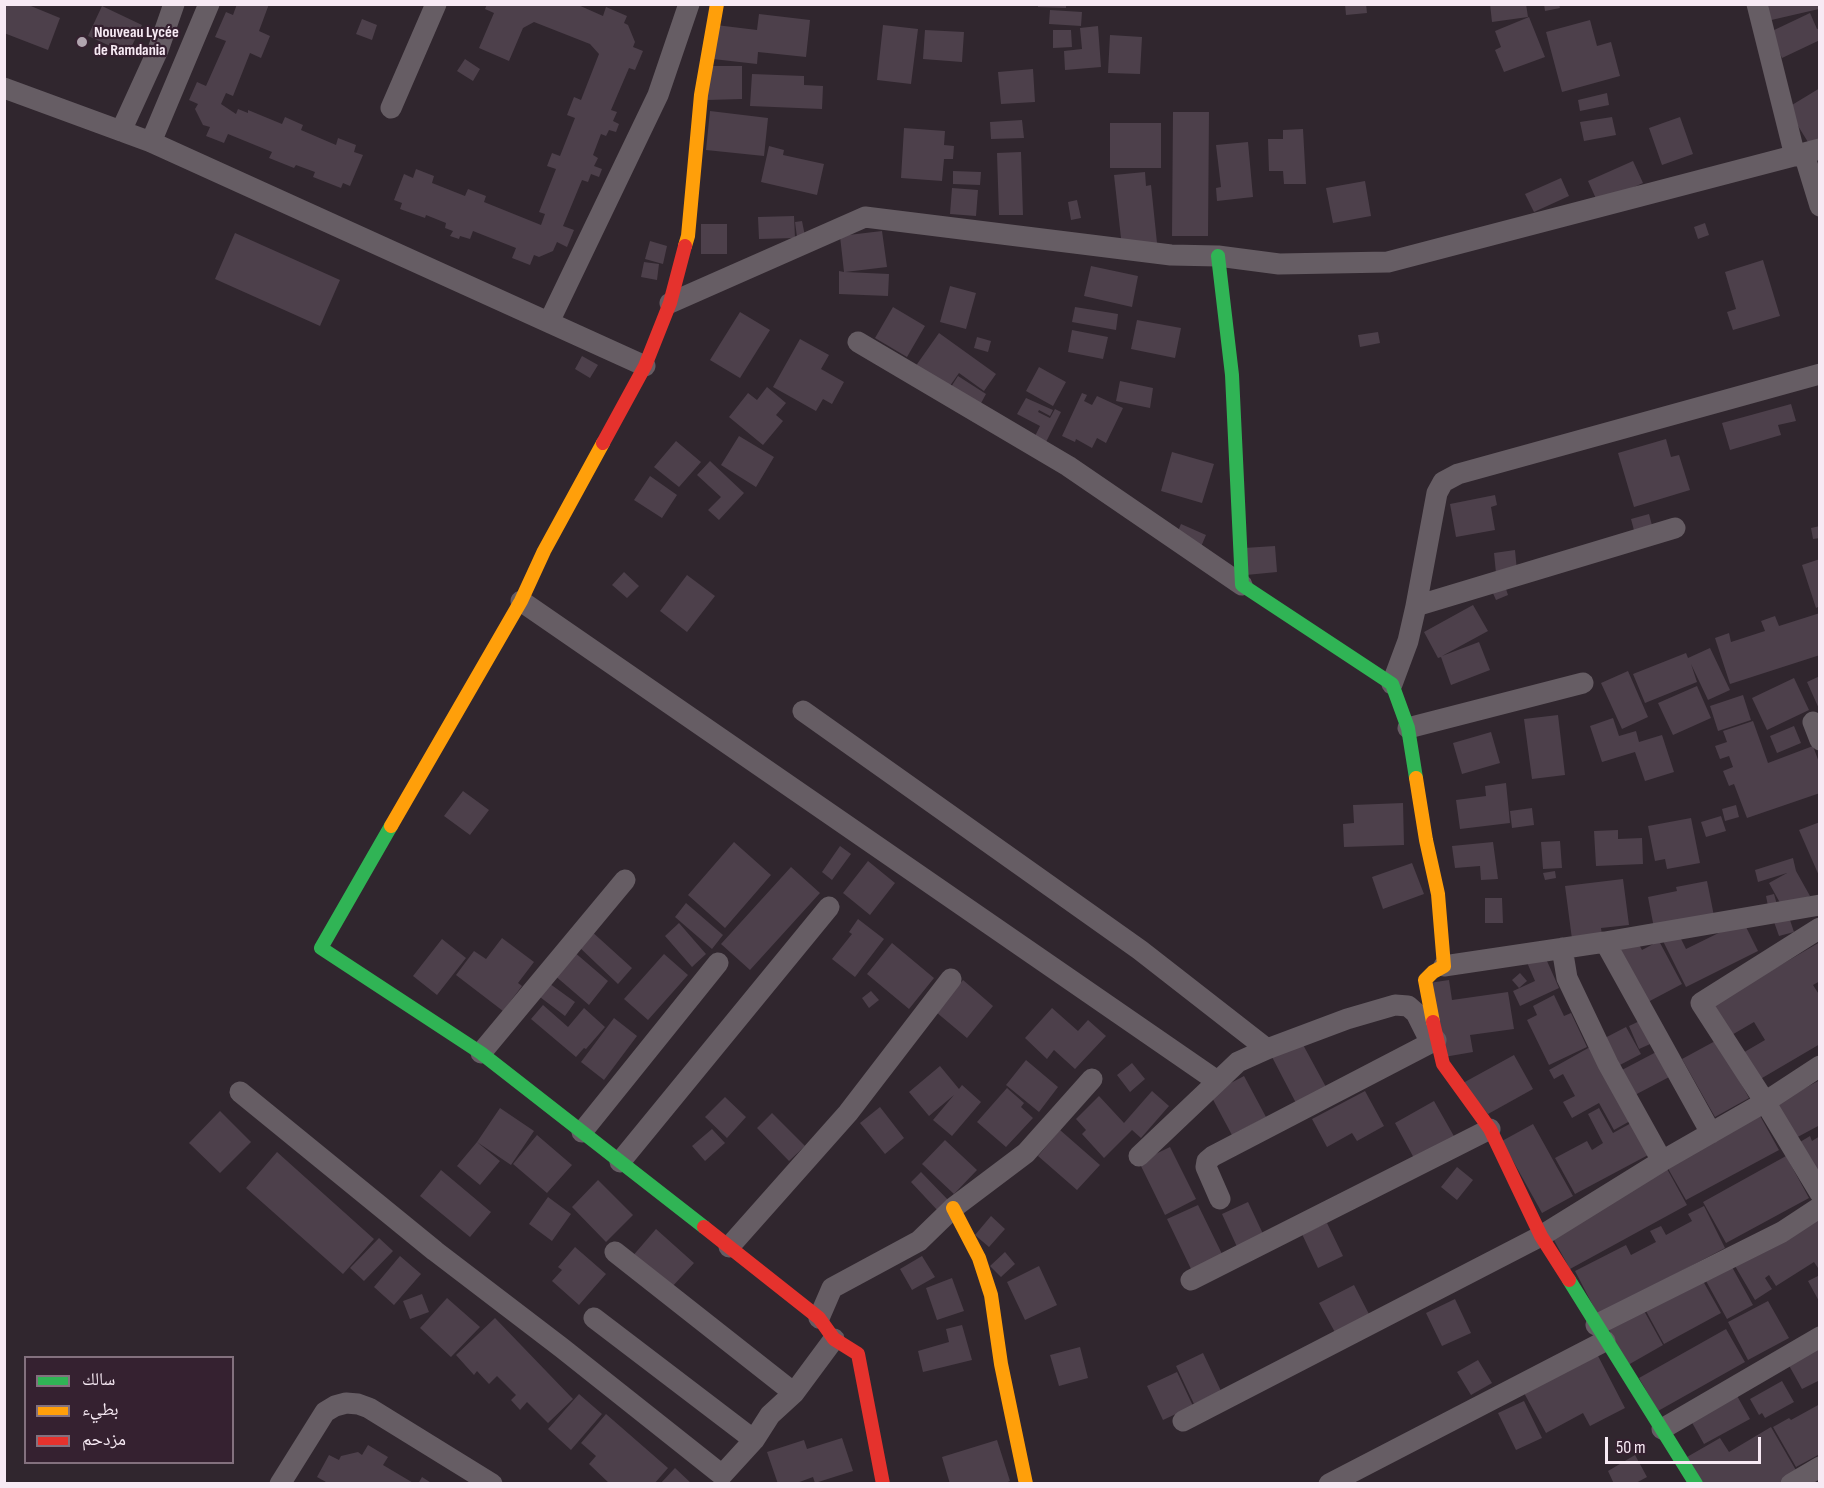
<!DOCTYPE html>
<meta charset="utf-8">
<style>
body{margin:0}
#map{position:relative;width:1824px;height:1488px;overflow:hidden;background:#30262e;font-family:"Sofia Sans Condensed","Noto Naskh Arabic",sans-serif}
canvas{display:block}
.frame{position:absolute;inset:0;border:6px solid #f7eaf4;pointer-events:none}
.legend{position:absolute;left:24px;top:1356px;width:210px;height:108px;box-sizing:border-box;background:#352130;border:2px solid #83717e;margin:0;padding:8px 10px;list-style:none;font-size:18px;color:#f7eaf4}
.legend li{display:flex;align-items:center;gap:12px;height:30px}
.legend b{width:30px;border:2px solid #83717e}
.scale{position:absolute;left:1605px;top:1437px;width:156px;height:27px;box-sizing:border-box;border:3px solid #f7eaf4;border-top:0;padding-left:8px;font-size:18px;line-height:21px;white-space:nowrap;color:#f7eaf4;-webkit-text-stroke:4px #352130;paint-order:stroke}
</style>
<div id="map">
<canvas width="1824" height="1488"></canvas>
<div class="frame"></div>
<ul class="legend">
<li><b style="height:8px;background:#30b455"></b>سالك</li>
<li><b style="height:8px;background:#ff9f0a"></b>بطيء</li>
<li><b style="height:8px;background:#e5322d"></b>مزدحم</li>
</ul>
<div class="scale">50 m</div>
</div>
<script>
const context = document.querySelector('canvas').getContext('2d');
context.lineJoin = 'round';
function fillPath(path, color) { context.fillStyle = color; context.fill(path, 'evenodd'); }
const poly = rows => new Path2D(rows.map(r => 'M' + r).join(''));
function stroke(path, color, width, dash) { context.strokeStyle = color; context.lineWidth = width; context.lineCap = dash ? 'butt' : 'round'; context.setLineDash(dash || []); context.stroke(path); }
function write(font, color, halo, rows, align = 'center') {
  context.font = font + ' "Sofia Sans Condensed",sans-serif'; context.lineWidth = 4.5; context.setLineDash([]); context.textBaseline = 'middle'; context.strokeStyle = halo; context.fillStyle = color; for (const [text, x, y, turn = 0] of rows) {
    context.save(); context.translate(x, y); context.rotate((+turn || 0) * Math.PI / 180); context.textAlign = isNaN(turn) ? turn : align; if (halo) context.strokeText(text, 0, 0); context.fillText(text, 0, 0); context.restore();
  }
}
const building = poly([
 [4,4,26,4,60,18,48,50,4,33],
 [237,4,269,4,259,31,270,36,261,58,250,53,233,96,226,93,221,104,236,114,238,109,248,113,248,110,282,124,285,117,303,125,301,130,336,145,338,138,356,145,354,152,363,155,350,186,343,183,341,188,313,177,315,172,296,165,294,168,269,158,272,152,228,134,224,143,206,136,210,127,203,125,195,109,198,104,189,100,197,82,206,86,226,41,215,37,226,12,233,15],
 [487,4,576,4,603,16,606,7,627,16,624,23,628,25,635,42,633,47,643,51,635,70,629,68,611,110,617,112,613,121,619,124,616,132,609,130,606,136,601,134,593,155,598,158,594,166,602,169,599,177,591,174,588,182,582,180,563,226,574,230,567,247,557,242,553,251,539,257,534,255,530,265,512,258,516,248,473,231,470,239,460,236,459,239,450,236,453,231,445,228,446,223,426,215,425,218,400,209,402,203,394,200,404,174,413,178,416,169,434,176,432,183,465,196,468,189,486,196,484,202,541,225,545,214,539,212,556,169,547,166,552,153,560,156,575,118,567,115,574,97,581,100,599,54,590,44,534,22,523,28,509,61,479,48,494,13,485,9],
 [1038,4,1066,4,1066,8,1038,7],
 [1345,4,1366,4,1367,13,1346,15],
 [1490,4,1526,4,1528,17,1492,22],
 [1544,4,1559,4,1560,8,1545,11],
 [1763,4,1818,4,1819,9,1767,21],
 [102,6,142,25,128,54,88,36],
 [1050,10,1082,12,1081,26,1049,24],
 [1810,13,1817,29,1820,28,1820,40,1782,58,1770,32],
 [759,14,810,20,806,57,758,52,757,64,713,59,716,25,757,30],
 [1529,17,1545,57,1504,72,1495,50,1501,47,1495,31],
 [362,19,377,25,372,40,356,34],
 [1590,20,1597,46,1611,42,1620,76,1562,92,1546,32],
 [883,25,918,29,911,84,877,80],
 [1098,26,1101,67,1065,70,1064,51,1082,49,1080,28],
 [925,30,964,32,962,62,923,59],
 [1053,30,1071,30,1072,47,1053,48],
 [1110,35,1142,37,1140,74,1108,73],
 [465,59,480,69,473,81,457,71],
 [706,66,742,66,742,99,707,100],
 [1033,69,1035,102,1001,104,998,72],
 [752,74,804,76,804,85,823,86,822,109,750,106],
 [1820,88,1820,142,1811,147,1787,108],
 [1607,93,1609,105,1580,111,1578,100],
 [710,111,768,118,764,156,706,150],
 [1173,112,1209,112,1208,236,1172,236],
 [1612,117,1616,135,1584,141,1580,122],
 [1680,117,1693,154,1662,165,1649,128],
 [1022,120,1024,138,991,139,990,122],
 [1110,123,1161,123,1161,168,1110,168],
 [904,128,945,131,944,145,954,146,953,159,944,159,942,181,901,178],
 [1303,129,1306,184,1284,184,1283,171,1269,171,1268,139,1283,139,1283,130],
 [1248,142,1253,197,1217,201,1216,188,1221,187,1216,145],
 [769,146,784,150,783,155,824,164,817,195,761,182],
 [1021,152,1023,215,999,215,997,153],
 [1633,161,1643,183,1598,203,1588,181],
 [953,171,981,172,980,185,953,184],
 [1145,172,1146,186,1151,185,1157,243,1122,247,1114,175],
 [1561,178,1569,196,1534,212,1525,194],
 [1365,181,1371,216,1333,223,1326,188],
 [952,188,978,190,976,216,950,214],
 [1077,200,1081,218,1071,220,1068,202],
 [794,216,795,238,759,239,758,217],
 [802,221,805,236,797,237,795,222],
 [1705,223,1709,235,1698,239,1694,227],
 [701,224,727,224,727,254,701,254],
 [882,231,887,267,845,272,889,274,888,296,839,294,839,271,844,272,840,236],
 [235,233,340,280,320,326,215,279],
 [650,241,667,246,663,264,645,259],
 [1763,260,1780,316,1733,330,1727,312,1736,309,1725,272],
 [644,262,659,264,657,280,641,277],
 [1091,266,1138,276,1132,307,1084,296],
 [950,286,976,293,966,329,940,322],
 [893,307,925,326,907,357,875,338],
 [1075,307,1118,314,1116,330,1072,322],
 [740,312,770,330,740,378,710,360],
 [1137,320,1181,328,1175,358,1131,349],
 [1072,330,1108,337,1103,359,1068,352],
 [1378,332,1380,343,1360,347,1358,335],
 [939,333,996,374,984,391,959,373,947,390,915,367],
 [977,337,991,341,988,352,974,348],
 [800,339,829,355,821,369,844,382,832,404,823,399,816,411,773,387],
 [582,356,598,365,590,378,575,369],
 [1039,367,1066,382,1053,406,1026,391],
 [958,376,986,394,980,405,951,387],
 [1120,381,1153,388,1150,408,1116,401],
 [767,387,786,403,776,415,783,421,763,445,729,417,748,393,757,400],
 [1082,393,1087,395,1084,401,1092,405,1097,396,1123,408,1106,443,1097,438,1092,448,1076,439,1075,442,1062,436],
 [1026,398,1053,410,1050,416,1039,410,1038,412,1050,418,1055,409,1061,412,1046,442,1035,436,1040,426,1017,414],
 [1791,404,1796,421,1778,425,1781,435,1730,450,1722,423],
 [739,436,774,457,756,487,721,465],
 [1666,439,1671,457,1679,455,1690,490,1634,507,1618,453],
 [676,441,701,462,679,487,654,467],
 [1172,452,1214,464,1202,503,1161,491],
 [710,461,744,493,719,520,708,510,721,497,697,475],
 [650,476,677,495,662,518,634,500],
 [1495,495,1497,505,1491,507,1495,530,1456,537,1450,504],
 [1649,514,1654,533,1636,538,1631,519],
 [1181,524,1206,535,1200,549,1175,538],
 [1820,526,1820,538,1813,539,1811,528],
 [1275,546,1277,572,1246,575,1244,548],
 [1515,550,1517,571,1496,573,1494,553],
 [1820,559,1820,606,1816,608,1802,565],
 [624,572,639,586,627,598,612,585],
 [687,575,715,596,687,632,660,611],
 [1505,586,1508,595,1496,600,1492,591],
 [1473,605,1488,631,1442,656,1479,642,1490,670,1451,685,1441,657,1438,658,1424,632],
 [1820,613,1820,655,1730,684,1715,638,1729,633,1731,642,1765,631,1761,621,1775,616,1779,626],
 [1710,648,1730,690,1708,700,1691,664,1697,682,1645,703,1633,674,1686,653,1688,658],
 [1628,671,1648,717,1622,729,1601,683],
 [1820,676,1820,711,1807,682],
 [1794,678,1809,710,1767,730,1752,698],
 [1697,686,1711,718,1673,735,1658,703],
 [1743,695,1751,720,1718,731,1710,706],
 [1558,715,1565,775,1532,779,1524,719],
 [1613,718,1619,736,1636,731,1639,742,1662,735,1674,772,1645,781,1635,752,1602,762,1590,726],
 [1753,721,1768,763,1813,746,1820,765,1820,793,1747,818,1734,784,1729,786,1723,771,1733,767,1729,756,1720,759,1715,746,1727,742,1723,731],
 [1794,726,1801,743,1777,753,1770,736],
 [1491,732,1500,763,1462,774,1453,743],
 [1506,783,1510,823,1460,829,1456,800,1486,796,1485,786],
 [463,791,489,810,470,835,444,816],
 [1403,803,1404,845,1344,847,1343,824,1354,823,1353,805],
 [1736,805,1739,817,1725,821,1722,809],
 [1532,808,1534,825,1512,828,1510,811],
 [1721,816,1726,831,1706,837,1701,822],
 [1691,818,1700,863,1667,869,1665,859,1655,861,1648,826],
 [1820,822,1820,878,1799,830],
 [1618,830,1618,839,1642,838,1643,864,1596,866,1594,831],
 [1560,841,1562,868,1543,869,1541,842],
 [734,842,771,875,725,928,688,895],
 [1493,842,1498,879,1481,880,1480,866,1455,868,1452,846],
 [840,846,851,854,832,880,822,872],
 [1793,858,1796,871,1810,896,1784,910,1769,883,1787,873,1758,882,1755,870],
 [868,861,895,883,870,915,843,893],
 [1412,863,1424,894,1383,909,1372,877],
 [791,867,820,893,750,970,721,944],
 [1555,871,1556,878,1545,880,1543,873],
 [1623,879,1629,925,1601,928,1602,935,1572,939,1565,886],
 [1707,881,1714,916,1654,928,1648,897,1677,891,1676,887],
 [1774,894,1778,908,1769,911,1766,896],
 [1485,898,1502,898,1503,923,1485,923],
 [686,903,723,935,712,949,675,917],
 [1788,914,1794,932,1779,936,1773,919],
 [858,919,884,939,855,977,832,959,852,934,849,932],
 [1743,921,1758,951,1686,987,1663,941,1678,933,1686,949],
 [679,923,706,954,692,967,665,936],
 [590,930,632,968,618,984,577,945],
 [502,938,534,962,518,983,522,986,503,1011,456,975,474,951,486,959],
 [442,939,466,958,437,995,413,976],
 [1636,939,1642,950,1659,941,1682,984,1646,1003,1618,949],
 [1820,942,1820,981,1813,985,1820,996,1820,1044,1757,1081,1741,1054,1765,1040,1754,1022,1730,1036,1712,1005],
 [892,943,934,978,909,1009,867,974],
 [573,951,608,981,589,1005,553,974],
 [1543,952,1559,988,1520,1006,1513,991,1535,981,1526,960],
 [664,954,688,975,648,1020,624,999],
 [1520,973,1527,981,1519,988,1512,980],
 [963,980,993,1006,967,1038,936,1012],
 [1449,980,1452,1000,1508,992,1514,1029,1470,1035,1473,1052,1444,1057,1429,983],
 [546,981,575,1002,565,1016,536,994],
 [871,991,879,1000,869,1008,862,998],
 [1554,995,1564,1016,1571,1013,1587,1047,1549,1065,1527,1020,1537,1015,1533,1006],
 [543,1005,568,1027,584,1008,605,1027,586,1049,584,1048,576,1057,531,1019],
 [1052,1008,1078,1031,1088,1020,1106,1036,1075,1069,1054,1050,1047,1059,1025,1038],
 [614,1018,637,1036,604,1080,581,1062],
 [1646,1018,1657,1041,1639,1049,1629,1026],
 [1626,1027,1641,1054,1616,1067,1601,1040],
 [1717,1040,1749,1098,1715,1117,1682,1059],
 [1301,1041,1326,1087,1296,1103,1272,1057],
 [1590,1047,1630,1121,1614,1130,1599,1103,1572,1118,1563,1102,1575,1096,1563,1074,1554,1079,1549,1070],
 [1660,1050,1673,1075,1633,1096,1620,1071],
 [1514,1055,1533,1089,1488,1114,1463,1083],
 [1026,1060,1058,1087,1039,1112,1006,1085],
 [1132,1063,1145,1079,1130,1092,1117,1075],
 [940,1066,959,1089,962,1085,981,1102,952,1136,933,1120,954,1095,929,1116,909,1092],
 [1244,1076,1266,1117,1232,1135,1210,1094],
 [1820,1080,1820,1125,1792,1140,1773,1105],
 [1007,1088,1024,1103,1021,1107,1033,1118,1006,1147,977,1122],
 [1152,1091,1169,1106,1141,1138,1132,1130,1104,1158,1082,1134,1086,1130,1076,1119,1099,1096,1124,1123],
 [1365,1091,1384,1126,1357,1141,1352,1133,1327,1147,1312,1119],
 [725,1097,746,1117,727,1138,705,1117],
 [1434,1101,1455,1138,1415,1160,1395,1123],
 [880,1107,904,1138,885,1154,860,1123],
 [500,1108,534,1131,511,1165,477,1142],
 [1599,1108,1613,1133,1633,1122,1650,1154,1575,1194,1555,1158,1587,1141,1592,1150,1603,1143,1588,1114],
 [220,1111,251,1142,220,1173,189,1143],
 [772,1113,805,1146,789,1161,757,1128],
 [1759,1114,1779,1150,1686,1200,1666,1165],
 [1533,1124,1573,1196,1542,1213,1502,1141],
 [712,1129,725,1143,705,1161,692,1146],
 [1060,1130,1100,1165,1077,1190,1038,1156],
 [537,1135,572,1165,547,1193,513,1164],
 [1810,1136,1812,1141,1820,1136,1820,1179,1795,1145],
 [945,1140,977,1170,954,1194,922,1164],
 [477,1142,500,1161,480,1185,457,1166],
 [1170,1147,1196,1199,1165,1215,1139,1162],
 [277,1152,374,1239,343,1274,246,1188],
 [1786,1156,1809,1198,1726,1243,1703,1202],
 [1457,1167,1473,1180,1457,1200,1441,1187],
 [1666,1167,1687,1205,1570,1269,1549,1231],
 [441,1170,491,1212,470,1237,420,1196],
 [921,1172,950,1202,939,1212,911,1182],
 [598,1180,633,1215,606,1242,572,1207],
 [548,1197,571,1214,552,1241,529,1224],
 [1248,1202,1264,1236,1238,1249,1222,1214],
 [1198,1205,1223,1256,1192,1271,1167,1219],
 [1704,1206,1725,1248,1598,1315,1575,1271,1626,1245,1631,1255,1656,1242,1650,1231,1661,1226,1666,1235,1692,1221,1688,1214],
 [1820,1215,1820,1271,1814,1262,1776,1286,1769,1275,1765,1278,1772,1289,1755,1300,1735,1266],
 [991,1216,1005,1229,989,1247,975,1235],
 [1327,1223,1343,1256,1318,1268,1302,1234],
 [656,1229,694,1263,671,1288,631,1258],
 [379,1238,393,1251,364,1281,350,1268],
 [575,1247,606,1274,579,1305,552,1281,562,1270,558,1267],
 [1005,1252,1015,1264,1001,1277,990,1266],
 [400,1256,421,1274,394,1305,374,1287],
 [922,1256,935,1277,912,1290,900,1269],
 [1039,1266,1057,1305,1025,1320,1007,1282],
 [1732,1267,1753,1305,1727,1319,1706,1281],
 [1820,1275,1820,1303,1808,1281],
 [952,1278,964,1311,937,1320,926,1288],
 [1703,1281,1721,1313,1664,1344,1646,1311],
 [1354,1285,1371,1318,1337,1336,1319,1303],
 [422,1294,429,1312,410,1319,403,1301],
 [447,1298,480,1327,451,1357,420,1328],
 [1455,1299,1471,1333,1442,1346,1426,1313],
 [1768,1301,1789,1338,1748,1360,1728,1322],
 [1642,1307,1663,1345,1628,1365,1607,1326],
 [495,1318,573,1399,548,1423,527,1402,520,1410,511,1400,516,1395,497,1376,489,1384,477,1371,474,1375,456,1355],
 [962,1325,972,1360,923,1372,918,1351,949,1342,946,1329],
 [1726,1329,1745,1362,1658,1411,1639,1378],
 [1820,1341,1820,1380,1802,1389,1786,1360],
 [1080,1347,1088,1378,1059,1386,1050,1355],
 [1203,1353,1221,1391,1194,1404,1176,1366],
 [1597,1354,1625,1408,1590,1426,1583,1413,1546,1433,1524,1393],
 [1478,1360,1492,1383,1471,1395,1457,1372],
 [1177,1372,1193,1406,1163,1420,1147,1386],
 [1782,1381,1794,1402,1765,1418,1762,1413,1759,1415,1750,1399],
 [579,1394,602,1414,571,1450,548,1429],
 [1736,1394,1750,1419,1704,1444,1690,1419],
 [1524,1401,1542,1438,1516,1450,1498,1413],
 [1820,1404,1820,1454,1796,1467,1773,1427,1789,1418,1791,1420],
 [606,1414,668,1468,654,1484,610,1484,589,1464,596,1456,581,1443],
 [1771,1427,1797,1472,1777,1484,1702,1484,1687,1457,1720,1438,1729,1452],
 [842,1438,853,1471,815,1483,813,1477,794,1484,778,1484,767,1452,804,1440,807,1449],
 [997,1440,1010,1481,1003,1484,950,1484,942,1457],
 [368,1445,388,1457,383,1465,415,1484,325,1484,326,1482,317,1477,329,1455,339,1460,341,1456,358,1452,362,1455],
 [1635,1455,1647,1477,1634,1484,1614,1484,1608,1471],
 [675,1468,692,1484,660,1484],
 [422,1477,433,1484,418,1484]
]);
const street = poly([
 [1757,4,1795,156],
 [4,88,151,142,645,366],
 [391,108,436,4],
 [121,131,158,50,174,4],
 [151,142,209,4],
 [1804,154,1820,206],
 [670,303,865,217,1171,255,1218,256,1279,264,1388,262,1820,149],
 [549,322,658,95,689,4],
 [858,342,1068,466,1242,585],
 [521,601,1217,1081],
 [1416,606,1437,493,1443,482,1458,474,1820,374],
 [1392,684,1408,641,1416,606,1675,528],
 [803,711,1140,950,1267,1049],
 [1813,722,1820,740],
 [1408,728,1583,683],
 [1820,928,1701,1003,1765,1102,1820,1193],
 [1605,942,1711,1133],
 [1562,948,1567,978,1608,1064,1662,1161,1765,1102,1820,1066],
 [1444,966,1605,942,1820,905],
 [481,1053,625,880],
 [240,1092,435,1251,562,1348,722,1475,754,1440,770,1415,794,1393,834,1339],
 [582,1132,718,963],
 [1139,1156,1238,1062,1267,1049,1347,1019,1395,1005,1408,1006,1416,1013,1428,1037],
 [620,1162,829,907],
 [1220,1199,1206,1167,1207,1161,1213,1156,1436,1040],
 [729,1247,848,1113,951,979],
 [615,1252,794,1393],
 [1191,1280,1490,1129],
 [594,1318,754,1440],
 [819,1318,832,1288,919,1241,953,1208,1026,1153,1092,1079],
 [1596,1325,1782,1232,1820,1207],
 [1183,1421,1541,1236,1662,1161],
 [1662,1429,1820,1337],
 [280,1484,325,1412,335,1406,346,1403,358,1404,369,1408,492,1484],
 [1329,1484,1605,1341],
 [1791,1484,1820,1467]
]);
const fast = poly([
 [1218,256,1232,375,1242,585,1392,684,1408,728,1416,778],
 [391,826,321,948,481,1053,704,1227],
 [1569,1280,1696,1484]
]);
const slow = poly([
 [685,246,688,236,701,95,717,4],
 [1416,778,1426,840,1438,894,1444,966,1433,972,1425,980,1433,1022],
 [391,826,521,601,544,551,603,443],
 [953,1208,979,1258,991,1295,1001,1364,1026,1484]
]);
const jam = poly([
 [603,443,645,366,670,303,685,246],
 [1433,1022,1443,1064,1490,1129,1541,1236,1569,1280],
 [704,1227,819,1318,834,1339,858,1354,883,1484]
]);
const markers = [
 [82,42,6,"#b1a5af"]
];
const poiNames = [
 ["Nouveau Lycée",94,33],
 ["de Ramdania",94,51]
];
fillPath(building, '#4d404b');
stroke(street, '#665d64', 21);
stroke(fast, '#30b455', 14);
stroke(slow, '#ff9f0a', 14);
stroke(jam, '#e5322d', 14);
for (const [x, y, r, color] of markers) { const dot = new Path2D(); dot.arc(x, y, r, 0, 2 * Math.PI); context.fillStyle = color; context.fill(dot); stroke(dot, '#352130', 2); }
write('bold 16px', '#f7eaf4', '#352130', poiNames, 'left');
</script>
